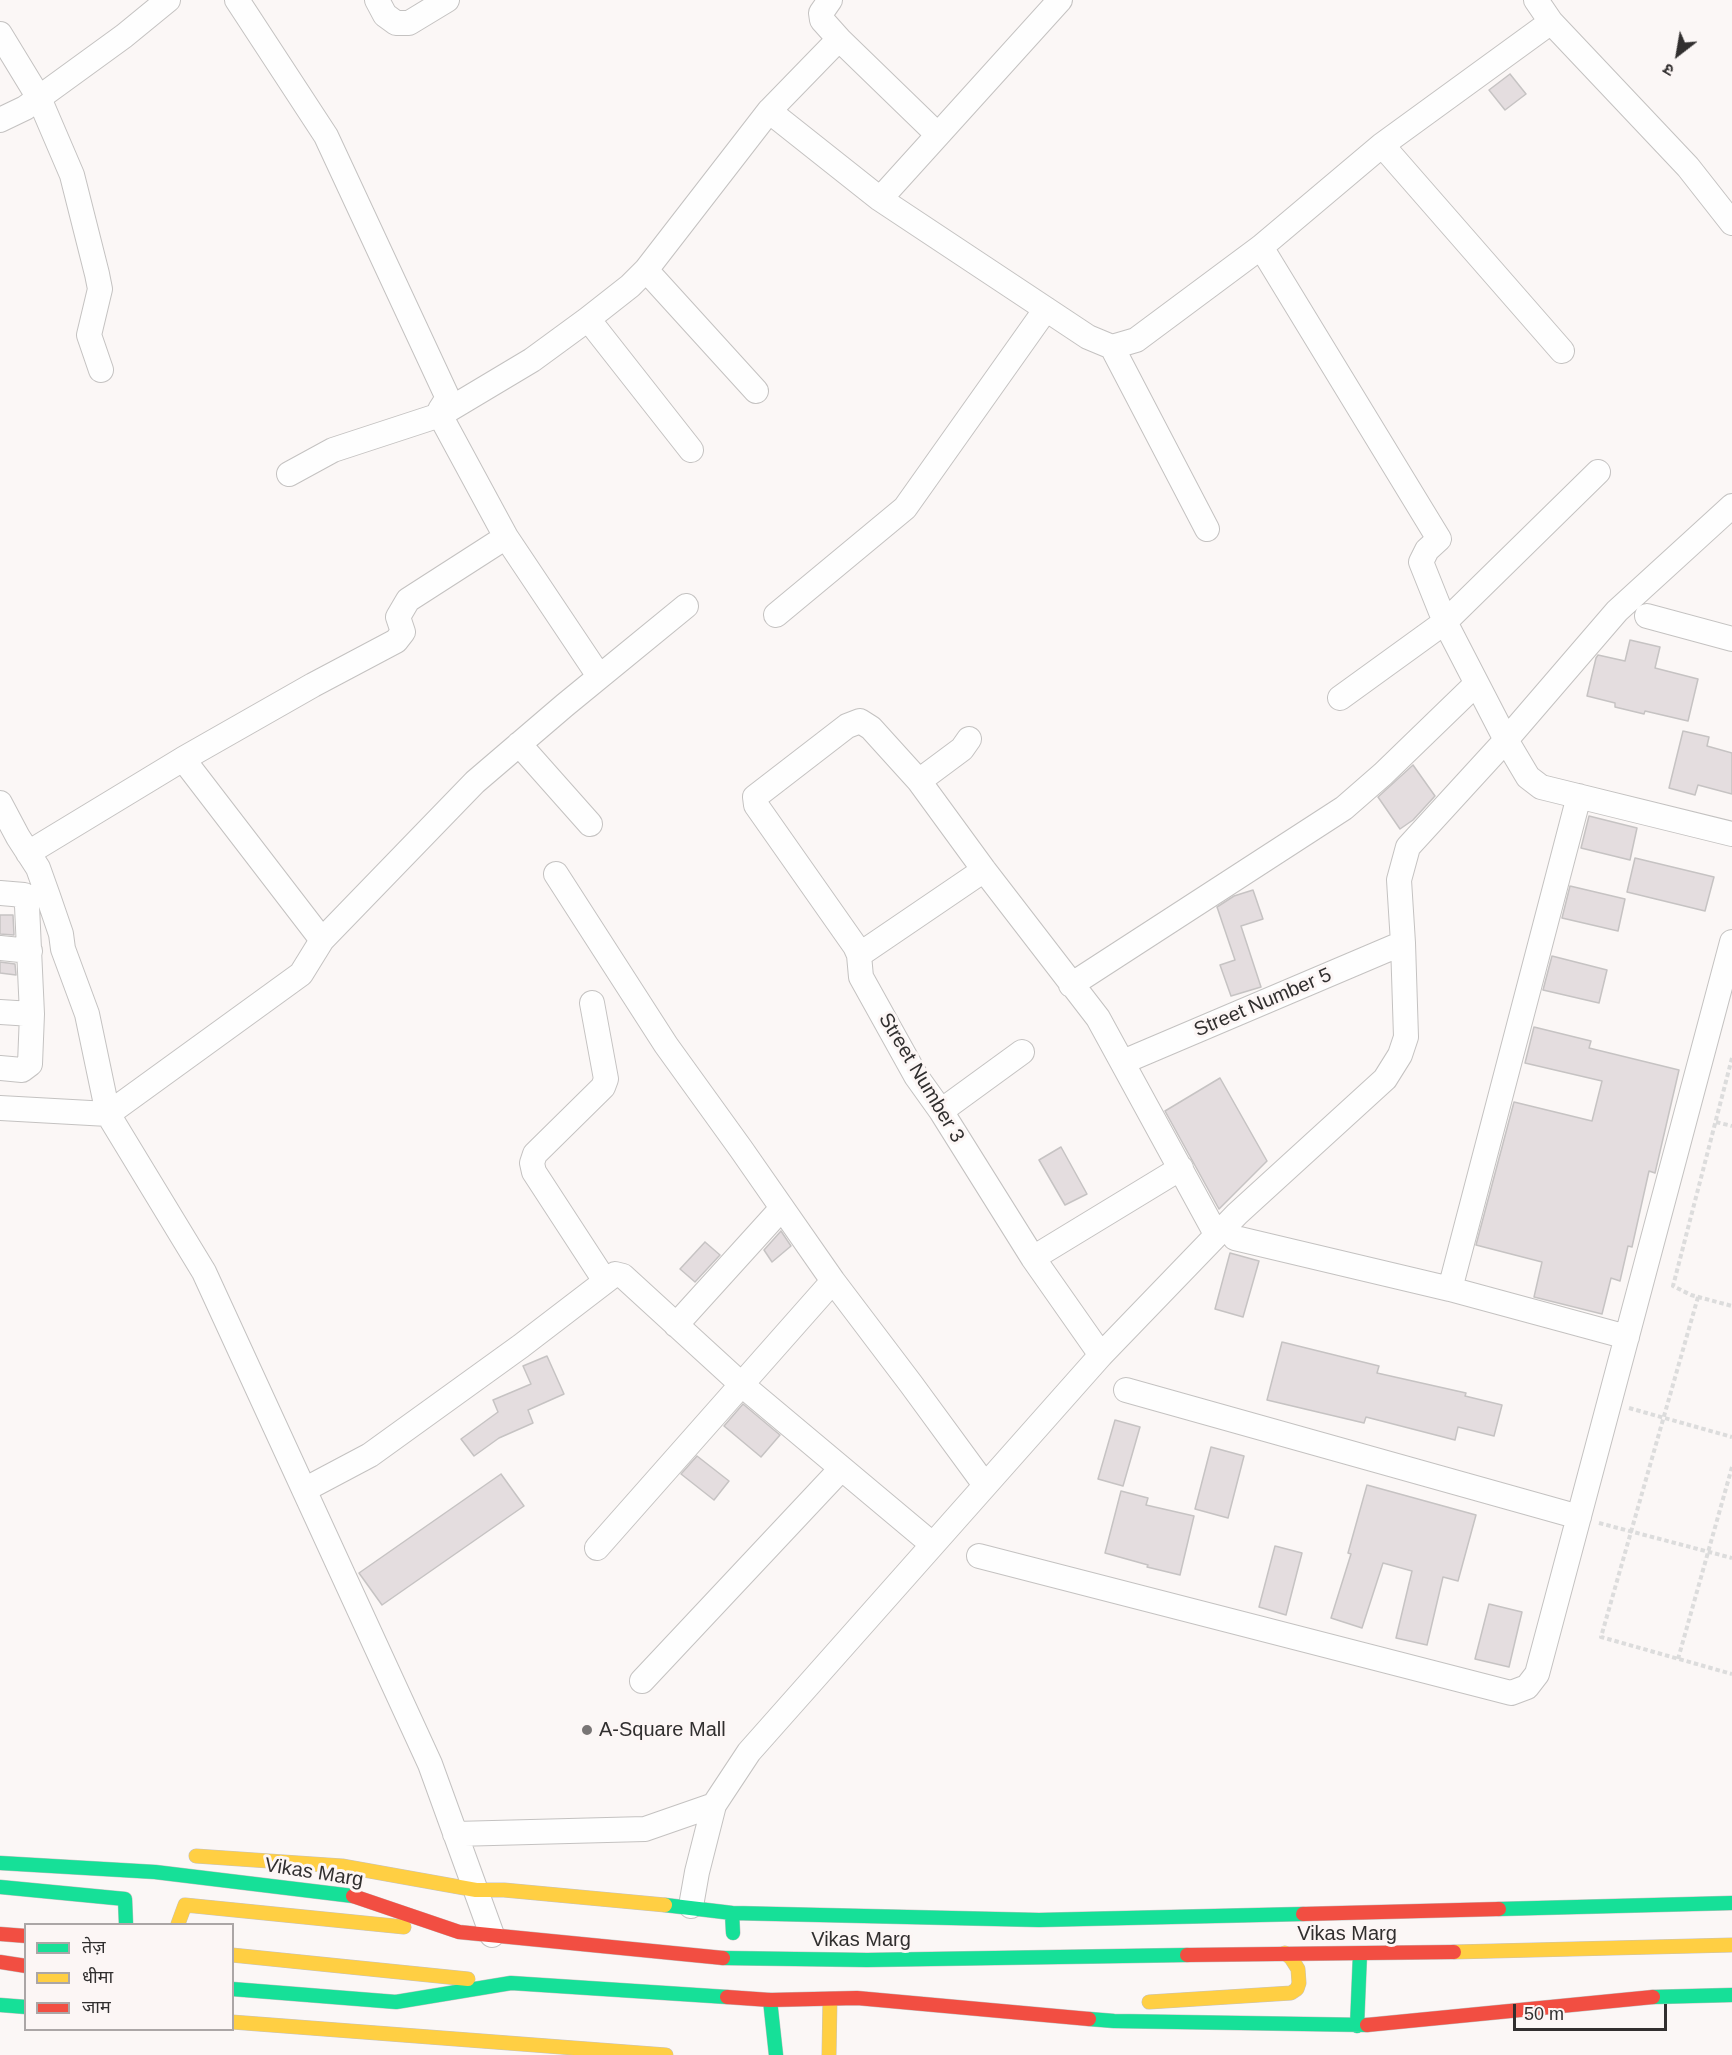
<!DOCTYPE html>
<meta charset="utf-8">
<style>
body{margin:0}
#map{position:relative;width:1732px;height:2055px;overflow:hidden;background:#fbf7f6;font-family:Helvetica,"Noto Sans Devanagari",sans-serif}
canvas{display:block}
.legend{position:absolute;left:24px;top:1923px;width:210px;height:108px;box-sizing:border-box;background:#fcf6f5;border:2px solid #aba6a6;margin:0;padding:8px 10px;list-style:none;font-size:18px;color:#312f2f}
.legend li{display:flex;align-items:center;gap:12px;height:30px}
.legend b{width:30px;border:2px solid #aba6a6}
.north{position:absolute;left:1648px;top:24px;width:60px;height:60px;-webkit-text-stroke:4px #fcf6f5;paint-order:stroke;rotate:211deg;font-size:16px;font-weight:700;line-height:24px;text-align:center;color:#312f2f}
.north::after{content:'';display:block;margin:auto;width:21px;height:27px;background:#312f2f;clip-path:polygon(50% 0,100% 100%,50% 72%,0 100%)}
.scale{position:absolute;left:1513px;top:2004px;width:154px;height:27px;box-sizing:border-box;border:3px solid #312f2f;border-top:0;padding-left:8px;font-size:18px;line-height:21px;white-space:nowrap;color:#312f2f;-webkit-text-stroke:4px #fcf6f5;paint-order:stroke}
</style>
<div id="map">
<canvas width="1732" height="2055"></canvas>
<ul class="legend">
<li><b style="height:8px;background:#16e098"></b>तेज़</li>
<li><b style="height:8px;background:#ffcf43"></b>धीमा</li>
<li><b style="height:8px;background:#f24e42"></b>जाम</li>
</ul>
<div class="north">उ</div>
<div class="scale">50 m</div>
</div>
<script>
const context = document.querySelector('canvas').getContext('2d');
context.lineJoin = 'round';
function fillPath(path, color) { context.fillStyle = color; context.fill(path, 'evenodd'); }
const poly = rows => new Path2D(rows.map(r => 'M' + r).join(''));
function stroke(path, color, width, dash) { context.strokeStyle = color; context.lineWidth = width; context.lineCap = dash ? 'butt' : 'round'; context.setLineDash(dash || []); context.stroke(path); }
function write(font, color, halo, rows, align = 'center') {
  context.font = font + ' Helvetica,sans-serif'; context.lineWidth = 6; context.setLineDash([]); context.textBaseline = 'middle'; context.strokeStyle = halo; context.fillStyle = color; for (const [text, x, y, turn = 0] of rows) {
    context.save(); context.translate(x, y); context.rotate((+turn || 0) * Math.PI / 180); context.textAlign = isNaN(turn) ? turn : align; if (halo) context.strokeText(text, 0, 0); context.fillText(text, 0, 0); context.restore();
  }
}
const building = poly([
 [1510,74,1526,94,1505,110,1489,90,1510,74],
 [1630,640,1660,647,1655,668,1698,679,1688,721,1645,711,1644,714,1615,707,1615,703,1587,696,1596,658,1598,655,1625,661,1630,640],
 [1683,731,1709,737,1707,746,1732,753,1732,794,1698,785,1695,795,1669,788,1683,731],
 [1413,765,1435,796,1413,820,1400,829,1378,797,1413,765],
 [1589,816,1637,828,1630,860,1581,848,1589,816],
 [1635,858,1714,877,1705,911,1627,892,1635,858],
 [1570,886,1625,899,1618,931,1562,918,1570,886],
 [1253,890,1263,919,1241,926,1261,987,1231,996,1220,965,1235,960,1217,907,1234,896,1253,890],
 [0,915,13,915,14,935,0,934,0,915],
 [1552,956,1607,970,1599,1003,1543,990,1552,956],
 [0,962,15,964,16,975,0,973,0,962],
 [1534,1027,1591,1041,1589,1048,1679,1070,1655,1173,1649,1171,1632,1247,1628,1246,1620,1281,1611,1278,1602,1314,1534,1297,1542,1262,1476,1245,1514,1102,1592,1121,1602,1081,1525,1063,1534,1027],
 [1220,1078,1267,1161,1219,1209,1165,1111,1220,1078],
 [1061,1147,1087,1194,1065,1205,1039,1160,1061,1147],
 [781,1231,791,1246,772,1262,764,1250,781,1231],
 [705,1242,720,1255,695,1282,680,1269,705,1242],
 [1230,1253,1259,1261,1243,1317,1215,1309,1230,1253],
 [1282,1342,1379,1366,1377,1373,1466,1393,1465,1396,1502,1405,1494,1436,1458,1427,1455,1440,1366,1417,1364,1423,1267,1400,1282,1342],
 [547,1356,564,1394,528,1410,533,1423,499,1438,474,1456,461,1439,498,1412,493,1400,531,1384,523,1366,547,1356],
 [743,1404,780,1435,761,1457,724,1426,743,1404],
 [1115,1420,1140,1427,1123,1486,1098,1479,1115,1420],
 [1211,1447,1244,1456,1228,1518,1195,1509,1211,1447],
 [697,1456,729,1481,714,1500,681,1474,697,1456],
 [501,1474,524,1506,382,1605,359,1573,501,1474],
 [1367,1485,1476,1515,1458,1581,1443,1577,1427,1645,1396,1638,1412,1571,1383,1563,1362,1628,1331,1618,1351,1554,1348,1553,1367,1485],
 [1121,1491,1148,1498,1146,1505,1194,1516,1180,1575,1147,1567,1148,1565,1105,1553,1121,1491],
 [1275,1546,1302,1553,1286,1615,1259,1607,1275,1546],
 [1489,1604,1522,1612,1509,1667,1475,1659,1489,1604]
]);
const path = poly([
 [1732,1058,1673,1286,1691,1295,1732,1306],
 [1716,1122,1732,1126],
 [1698,1297,1601,1637,1732,1674],
 [1629,1408,1732,1437],
 [1599,1523,1732,1558],
 [1678,1659,1732,1467]
]);
const street = poly([
 [237,0,326,136,446,394,447,399,440,410,440,415,506,537,599,676],
 [377,0,385,15,396,23,409,23,447,0],
 [830,0,821,13,822,20,839,39],
 [1060,0,880,199,1088,337,1112,347,1136,340,1261,247,1382,145,1551,22],
 [1536,0,1551,22,1688,167,1732,223],
 [0,34,39,98,72,175,97,274,100,289,89,335,101,370],
 [769,111,839,39,938,135],
 [0,120,25,108,124,36,168,0],
 [1382,145,1562,351],
 [1261,247,1439,539,1427,550,1421,562,1445,622,1506,740,1528,777,1541,787,1732,834],
 [646,270,756,391],
 [588,319,691,450],
 [1112,347,1207,529],
 [289,474,333,450,440,415,532,360,588,319,630,286,646,270,769,111,880,199],
 [776,615,905,508,1046,309],
 [1647,616,1732,639],
 [1340,698,1445,622,1598,472],
 [519,744,590,824],
 [183,759,322,940],
 [919,781,962,749,969,739],
 [0,803,18,837,38,868,48,896,61,934,63,949,87,1014,108,1114,204,1272,430,1764,492,1935],
 [28,853,183,759,313,685,396,641,403,632,398,617,408,600,506,537],
 [556,874,666,1045,741,1149,833,1281,911,1384,985,1485],
 [0,893,24,895,27,906,32,1014,30,1064,22,1070,0,1068],
 [0,948,30,951],
 [859,955,984,870],
 [1071,985,1344,808,1383,774,1476,684],
 [592,1003,606,1079,603,1087,535,1154,532,1163,534,1172,605,1281],
 [0,1012,32,1014],
 [1123,1062,1403,943],
 [0,1108,108,1114,301,974,322,940,475,782,565,705,686,606],
 [941,1111,1022,1052],
 [1235,1238,1450,1289,1627,1337],
 [1033,1258,1181,1168],
 [1450,1289,1579,796],
 [676,1325,782,1208],
 [1101,1355,1033,1258,941,1111,916,1076,861,977,859,955,855,946,756,805,755,797,847,726,860,721,871,728,919,781,984,870,1098,1018,1216,1234],
 [1126,1390,1579,1517],
 [304,1490,370,1455,521,1346,615,1274,623,1276,741,1384,932,1544],
 [597,1548,833,1281],
 [979,1556,1511,1693,1527,1687,1537,1674,1732,942],
 [642,1681,841,1469],
 [455,1834,645,1829,714,1805,749,1752,1101,1355,1237,1214,1385,1079,1400,1055,1406,1037,1403,943,1399,880,1408,847,1506,740,1617,611,1732,506],
 [691,1906,697,1872,714,1805]
]);
const fast = poly([
 [0,1863,155,1872,353,1896],
 [0,1887,125,1899,126,1924],
 [665,1905,732,1913,733,1933],
 [1499,1909,1732,1903],
 [732,1913,1039,1920,1303,1914],
 [723,1958,867,1960,1187,1955],
 [232,1989,396,2002,511,1983,727,1997],
 [1653,1997,1732,1995],
 [770,2000,776,2055],
 [0,2005,26,2007],
 [1089,2019,1114,2021,1367,2025],
 [1357,2026,1360,1954]
]);
const slow = poly([
 [196,1856,342,1866,476,1890,504,1890,665,1905],
 [178,1924,185,1905,404,1927],
 [1454,1952,1732,1945],
 [232,1955,468,1979],
 [1149,2002,1291,1993,1297,1989,1299,1983,1298,1969,1291,1958,1285,1953],
 [232,2022,666,2055],
 [829,2055,830,1999]
]);
const jam = poly([
 [353,1896,459,1932,723,1958],
 [1303,1914,1499,1909],
 [0,1934,26,1936],
 [1187,1955,1454,1952],
 [0,1962,26,1966],
 [727,1997,770,2000,857,1998,1089,2019],
 [1367,2025,1653,1997]
]);
const markers = [
 [587,1730,6,"#787575"]
];
const streetNames = [
 ["Street Number 5",1263,1003,-23],
 ["Street Number 3",921,1078,59],
 ["Vikas Marg",314,1873,9],
 ["Vikas Marg",1347,1934],
 ["Vikas Marg",861,1940]
];
const poiNames = [
 ["A-Square Mall",599,1730]
];
fillPath(building, '#e4dddf');
stroke(building, '#c6c3c3', 1.5);
stroke(street, '#c4c2c1', 26);
stroke(fast, '#c4c2c1', 15);
stroke(slow, '#c4c2c1', 15);
stroke(jam, '#c4c2c1', 15);
stroke(path, '#dcdcdc', 4, [4.5, 3]);
stroke(street, '#fefefe', 24);
stroke(fast, '#16e098', 14);
stroke(slow, '#ffcf43', 14);
stroke(jam, '#f24e42', 14);
for (const [x, y, r, color] of markers) { const dot = new Path2D(); dot.arc(x, y, r, 0, 2 * Math.PI); context.fillStyle = color; context.fill(dot); stroke(dot, '#fcf6f5', 2); }
write('20px', '#312f2f', '#fcf6f5', streetNames);
write('20px', '#312f2f', '#fcf6f5', poiNames, 'left');
</script>
